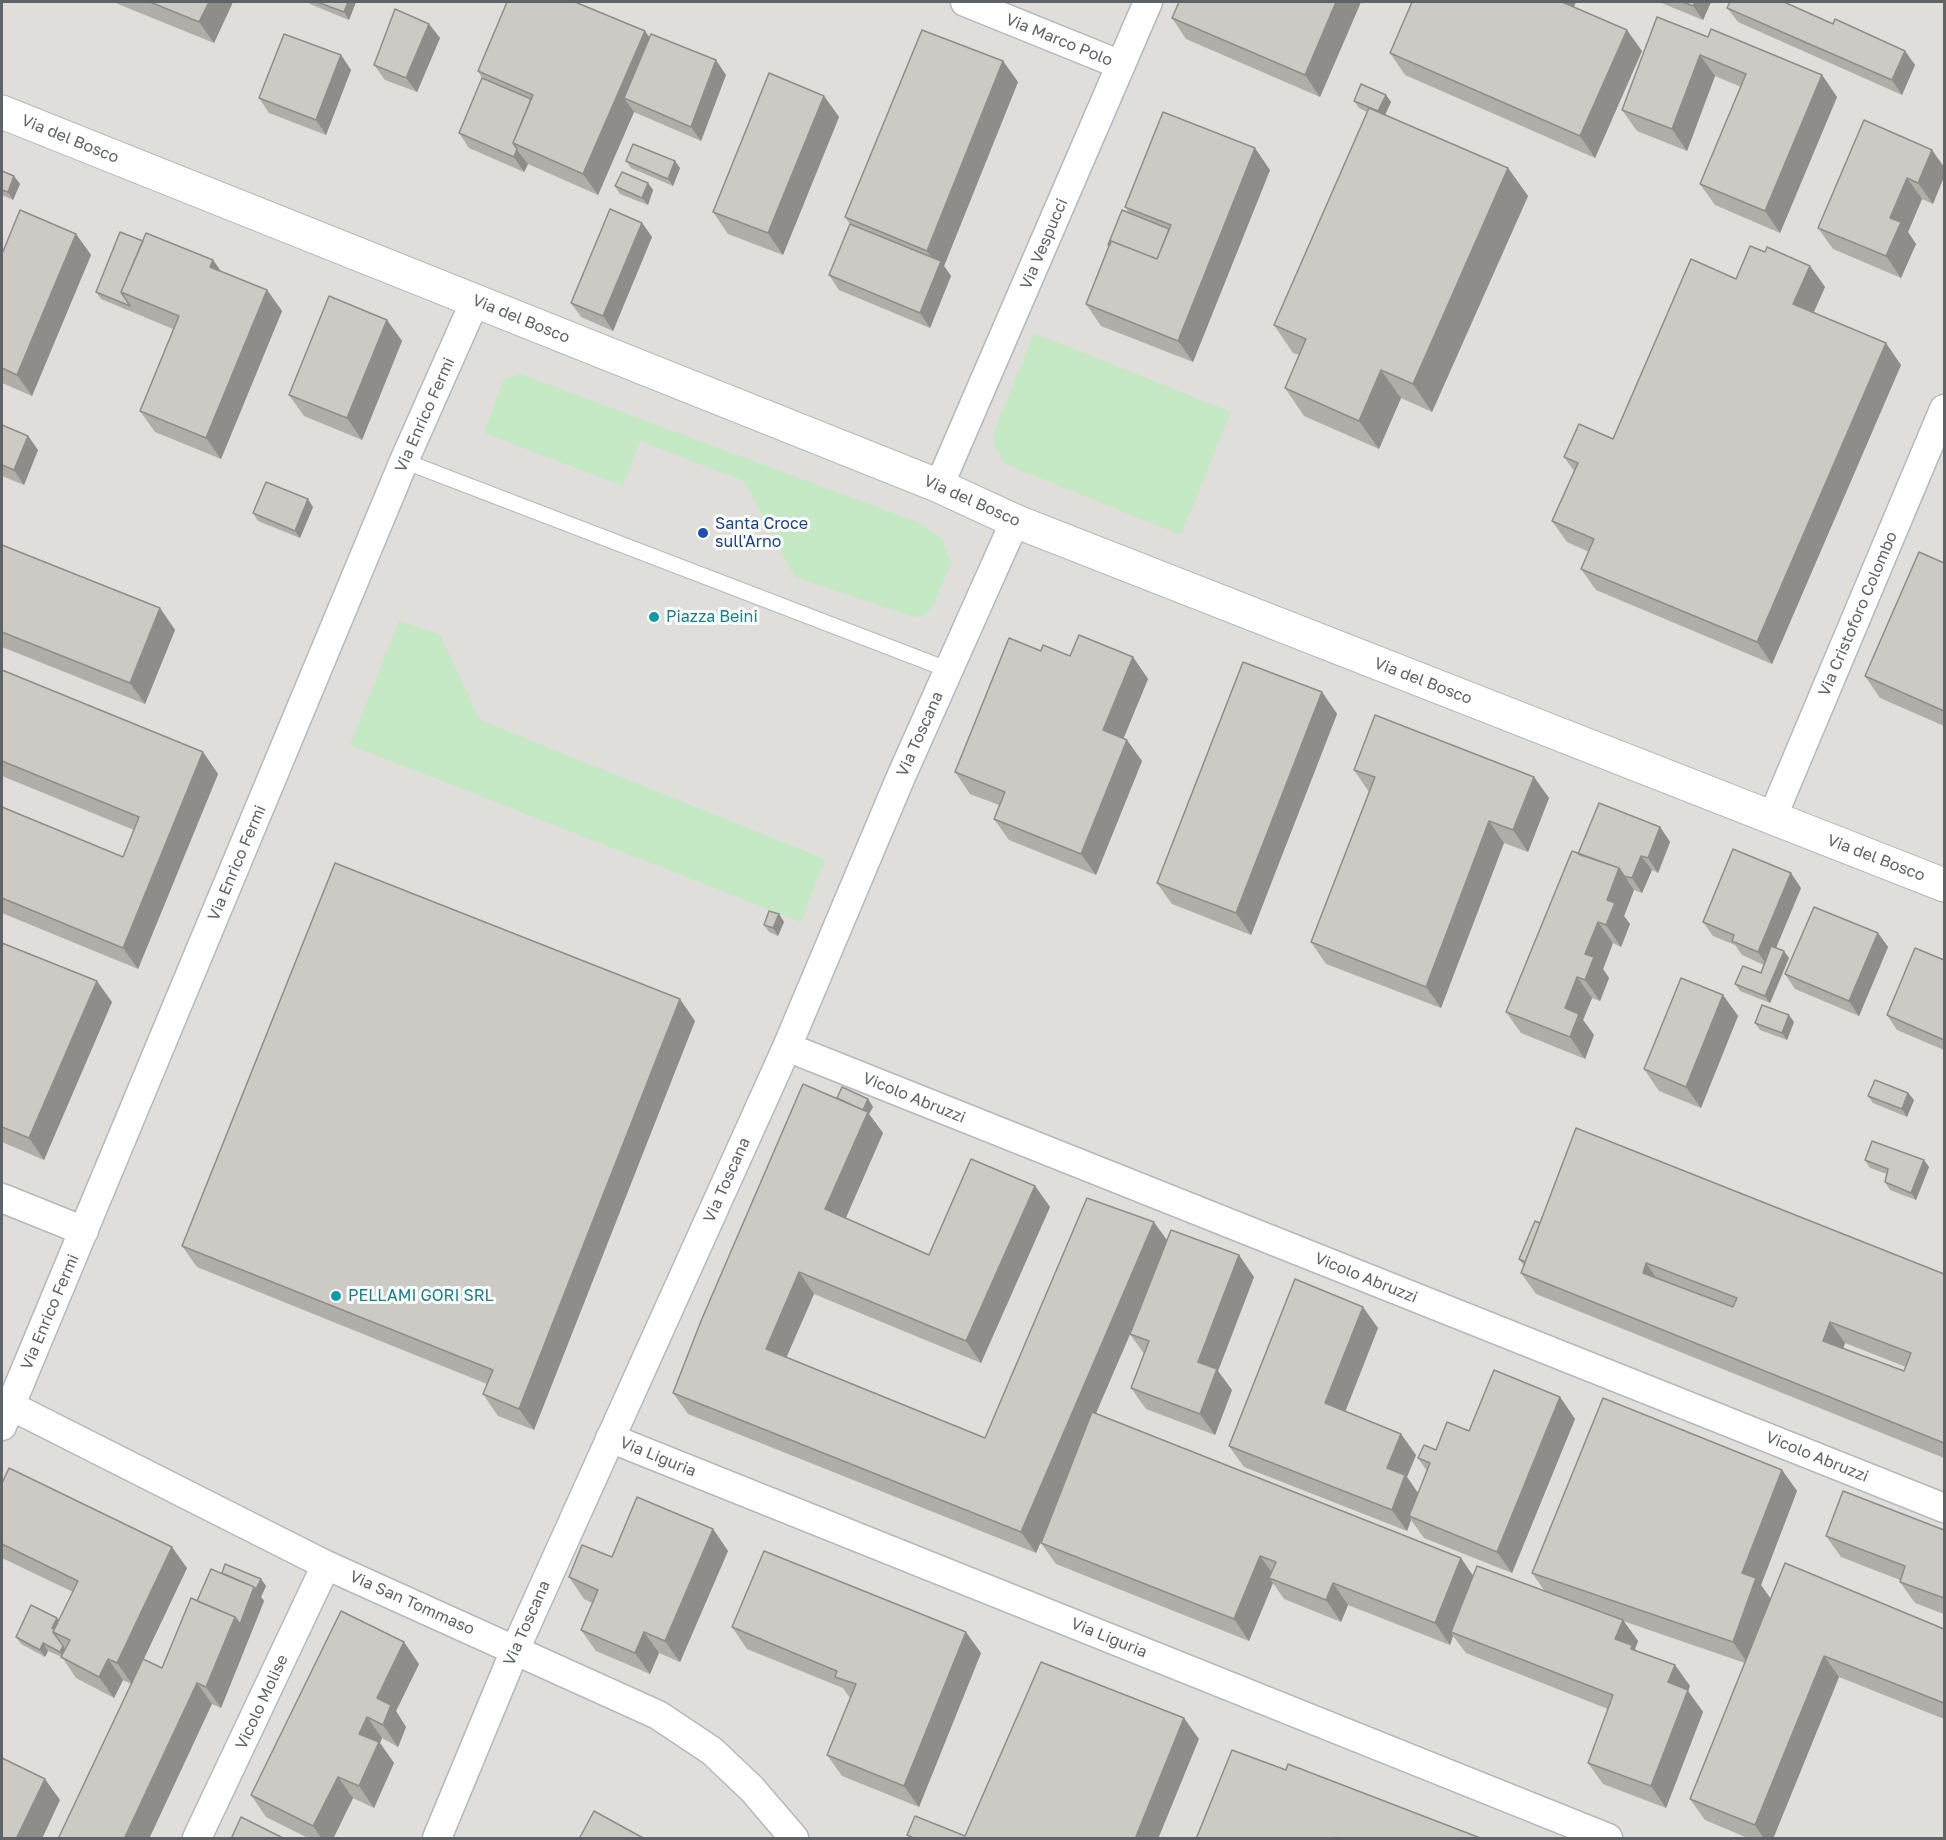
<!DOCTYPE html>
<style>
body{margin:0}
#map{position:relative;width:1946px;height:1840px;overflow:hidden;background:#f1efe8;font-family:"Golos Text",sans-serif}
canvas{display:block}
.frame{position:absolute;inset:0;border:3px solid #5f6368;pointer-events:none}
</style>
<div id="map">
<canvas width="1946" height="1840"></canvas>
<div class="frame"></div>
</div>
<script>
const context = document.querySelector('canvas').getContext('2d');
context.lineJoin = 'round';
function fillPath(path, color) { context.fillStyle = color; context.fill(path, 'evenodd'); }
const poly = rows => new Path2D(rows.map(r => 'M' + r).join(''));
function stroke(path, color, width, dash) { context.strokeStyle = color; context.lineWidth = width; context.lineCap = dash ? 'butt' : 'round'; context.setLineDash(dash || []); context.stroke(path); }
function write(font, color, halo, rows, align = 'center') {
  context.font = font + ' "Golos Text",sans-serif'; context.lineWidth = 6; context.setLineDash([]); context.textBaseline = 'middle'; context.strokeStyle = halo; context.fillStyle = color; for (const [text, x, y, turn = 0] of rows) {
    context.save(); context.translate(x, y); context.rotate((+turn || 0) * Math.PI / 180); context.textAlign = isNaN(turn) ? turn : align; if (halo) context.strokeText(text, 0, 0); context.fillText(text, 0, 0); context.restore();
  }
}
const industrial = poly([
 [2,2,1944,2,1944,1838,2,1838]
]);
const green = poly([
 [1034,333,1231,412,1181,535,1005,464,994,444,994,432],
 [521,374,922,524,942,539,951,562,933,607,924,616,914,617,795,577,744,481,640,441,623,486,484,433,504,379],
 [399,621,440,635,480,720,825,859,801,922,350,745]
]);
const service = poly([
 [404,461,949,670]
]);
const minor = poly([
 [965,2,1121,65],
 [939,486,1148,2],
 [1772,818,1944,409],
 [787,1047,1944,1508],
 [2,1198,84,1231],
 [2,1404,11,1406,326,1565,658,1715,712,1751,752,1789,794,1838],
 [2,1426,404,461,475,301],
 [610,1438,1608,1838],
 [197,1838,326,1565],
 [437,1838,515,1650,787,1047,900,779,1015,521]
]);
const tertiary = poly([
 [2,112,939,486,1015,521,1944,885]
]);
const wall = poly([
 [113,2,233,2,214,43],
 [308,2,356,2,349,20,310,4],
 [1361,2,1320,97,1186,39,1172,18],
 [1659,2,1711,2,1703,20],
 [1727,8,1905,51,1915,65,1902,95,1738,22],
 [429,24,440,38,417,92,385,80,374,65],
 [1708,37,1822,75,1837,97,1780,233,1715,205,1700,184,1741,87,1715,76,1687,151,1637,131,1622,110],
 [649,38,726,75,701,141,634,112,598,195,528,164,524,172,469,148,459,133,482,78,478,71],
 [1642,51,1595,158,1405,75,1390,53],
 [341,55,351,70,326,135,269,113,259,98],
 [1003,61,1018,82,944,266,951,276,930,328,839,290,829,275,850,224,845,217],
 [1386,95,1391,102,1385,115,1508,168,1528,196,1432,412,1401,398,1379,449,1304,416,1285,388,1299,355,1293,353,1274,325,1367,112,1359,108,1354,101],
 [824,96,839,117,783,255,728,234,713,212],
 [1932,150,1933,204,1922,199,1908,232,1916,244,1901,278,1833,249,1818,228],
 [626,161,675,161,680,168,673,186,631,168],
 [1270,170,1193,362,1101,326,1086,304,1109,246,1108,245,1129,213,1125,207],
 [2,171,20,184,13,200,2,195],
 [648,183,653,190,648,205,620,194,615,186],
 [642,223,652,237,613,331,581,317,571,303],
 [76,234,91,255,32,396,2,383,2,254],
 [143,241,213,260,220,271,267,290,282,311,221,459,155,432,140,411,173,329,101,299,96,292],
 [1765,252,1810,266,1825,287,1814,312,1901,365,1772,664,1596,590,1581,569,1589,552,1567,542,1552,521,1574,471,1564,457,1613,439,1736,279],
 [387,320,402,341,362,440,304,416,289,395],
 [2,425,28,436,38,450,24,485,2,476],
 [313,507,300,538,258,521,253,513],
 [2,545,160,608,175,630,145,704,2,647],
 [1944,563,1944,726,1880,698,1865,676],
 [1041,651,1070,656,1133,657,1148,679,1123,738,1142,761,1096,875,1009,840,994,819,999,805,970,794,955,772],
 [2,670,203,752,218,774,138,969,2,913,2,807,123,857,134,830,2,776],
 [1322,692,1337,714,1251,935,1172,904,1157,883],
 [1354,770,1534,777,1549,798,1528,852,1504,843,1441,1008,1326,964,1311,942,1369,792],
 [1660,827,1670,842,1658,873,1652,870,1642,893,1634,890,1624,916,1630,924,1621,947,1613,943,1603,969,1609,978,1600,1001,1592,998,1583,1020,1594,1035,1585,1059,1521,1033,1506,1012,1578,854],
 [1801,888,1776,948,1789,958,1770,1003,1740,991,1735,984,1761,973,1764,965,1742,955,1735,945,1713,936,1703,922],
 [779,914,784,922,778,936,769,932,764,925],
 [1878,933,1888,947,1859,1016,1795,989,1785,974],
 [2,943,112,1002,44,1160,2,1142],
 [1944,960,1944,1050,1897,1030,1887,1015],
 [1723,995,1738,1016,1701,1108,1659,1091,1644,1069],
 [695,1021,534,1430,498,1416,483,1394,487,1384,197,1267,182,1246],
 [1794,1022,1787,1040,1760,1030,1755,1023],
 [1908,1093,1914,1100,1907,1117,1873,1103,1868,1096],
 [868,1099,873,1107,869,1114,883,1133,846,1218,929,1255,1035,1186,1050,1207,981,1363,814,1294,786,1357,985,1438,1167,1240,1254,1277,1218,1371,1232,1390,1215,1435,1146,1409,1131,1388,1144,1354,1130,1334,1136,1321,1096,1413,1473,1575,1544,1590,1532,1573,1782,1470,1797,1491,1761,1585,1770,1599,1944,1629,1944,1719,1839,1677,1773,1839,1750,1839,1705,1820,1690,1799,1745,1663,1623,1621,1638,1641,1635,1649,1636,1651,1675,1665,1690,1686,1688,1691,1703,1712,1666,1808,1603,1784,1588,1763,1608,1709,1466,1653,1453,1636,1450,1645,1348,1605,1341,1622,1284,1599,1273,1583,1249,1641,1056,1564,1041,1543,1045,1531,1036,1553,688,1414,673,1393],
 [1865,1160,1929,1167,1916,1200,1890,1190,1885,1182,1887,1174,1870,1168],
 [1540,1223,1944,1274,1944,1458,1536,1294,1521,1273,1524,1266,1519,1259],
 [1845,1343,1906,1367,1904,1371,1843,1349],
 [1378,1328,1345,1411,1401,1434,1416,1455,1407,1477,1418,1493,1427,1471,1418,1458,1436,1450,1469,1431,1560,1397,1575,1419,1512,1573,1424,1538,1411,1520,1407,1531,1244,1467,1229,1446],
 [2,1483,187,1568,143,1660,162,1668,197,1601,222,1573,261,1579,266,1586,261,1597,264,1601,221,1708,212,1704,131,1684,123,1680,114,1698,76,1678,62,1657,48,1651,45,1657,21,1644,16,1637,58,1621,73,1592,2,1558],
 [713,1529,728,1551,680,1662,659,1653,650,1674,596,1651,581,1630,592,1603,584,1599,569,1577,612,1557],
 [1944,1530,1944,1614,1915,1603,1900,1582,1900,1580,1841,1557,1826,1536],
 [732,1627,981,1653,919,1807,842,1776,827,1755,850,1698,843,1688,747,1649],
 [419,1664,396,1711,406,1727,398,1747,382,1738,380,1743,394,1763,374,1808,353,1798,333,1839,310,1839,266,1817,251,1795]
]);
const shadedWall = poly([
 [209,2,233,2,214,43,199,22],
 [348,2,356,2,349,20,344,12],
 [1336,2,1361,2,1320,97,1305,75],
 [1556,2,1576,2,1569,19],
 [1695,2,1711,2,1703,20,1693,6],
 [429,24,440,38,417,92,406,78],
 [1627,30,1642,51,1595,158,1580,136],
 [645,31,660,52,624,98,634,112,598,195,583,174],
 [1905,51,1915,65,1902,95,1892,80],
 [341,55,351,70,326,135,316,120],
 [1700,55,1715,76,1687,151,1672,129],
 [716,60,726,75,701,141,691,127],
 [1003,61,1018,82,944,266,951,276,930,328,920,313,938,267,927,251],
 [1822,75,1837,97,1780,233,1765,211],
 [1386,95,1391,102,1383,119,1378,111],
 [824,96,839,117,783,255,768,233],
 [1255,148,1270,170,1193,362,1178,341],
 [517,150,528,164,524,172,514,157],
 [1932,150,1944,167,1944,177,1933,204,1918,183],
 [675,161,680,168,673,186,668,179],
 [1508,168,1528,196,1432,412,1413,384],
 [14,176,20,184,13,200,8,192],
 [1907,178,1922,199,1908,232,1916,244,1901,278,1886,256,1890,218],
 [648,183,653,190,648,205,642,198],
 [642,223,652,237,613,331,603,316],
 [76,234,91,255,32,396,17,375],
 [213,260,228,281,210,267],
 [1810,266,1825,287,1808,325,1793,304],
 [267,290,282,311,221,459,206,438],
 [387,320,402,341,362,440,347,418],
 [1886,343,1901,365,1772,664,1757,642],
 [1381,370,1401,398,1379,449,1359,421],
 [28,436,38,450,24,485,14,470],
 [308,499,313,507,300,538,295,531],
 [160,608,175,630,145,704,130,683],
 [1133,657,1148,679,1118,752,1103,730],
 [1322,692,1337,714,1251,935,1236,913],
 [1127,740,1142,761,1096,875,1081,854],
 [203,752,218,774,138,969,123,948],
 [1534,777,1549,798,1528,852,1513,830],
 [1489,821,1504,843,1441,1008,1426,987],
 [1660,827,1670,842,1658,873,1648,858],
 [1641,856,1652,870,1642,893,1632,878],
 [1619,868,1634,890,1624,916,1630,924,1621,947,1606,925,1607,900],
 [1791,873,1801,888,1768,967,1758,952],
 [779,914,784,922,778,936,773,928],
 [1598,922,1613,943,1603,969,1609,978,1600,1001,1585,980,1585,954],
 [1878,933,1888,947,1859,1016,1849,1001],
 [1784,951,1789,958,1770,1003,1765,996],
 [1577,977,1592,998,1583,1020,1594,1035,1585,1059,1570,1037,1565,1008],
 [97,981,112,1002,44,1160,29,1138],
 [1723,995,1738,1016,1701,1108,1686,1087],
 [680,999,695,1021,534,1430,519,1409],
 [1789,1015,1794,1022,1787,1040,1782,1033],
 [1908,1093,1914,1100,1907,1117,1902,1109],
 [868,1099,873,1107,869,1114,883,1133,840,1231,825,1209,863,1111],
 [1924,1160,1929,1167,1916,1200,1911,1193],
 [1035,1186,1050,1207,981,1363,966,1341],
 [1154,1222,1169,1243,1036,1553,1021,1532],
 [1239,1255,1254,1277,1218,1371,1232,1390,1215,1435,1200,1414,1198,1362],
 [1646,1263,1661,1285,1643,1273],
 [799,1272,814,1294,781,1370,766,1349],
 [1363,1307,1378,1328,1340,1425,1325,1403],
 [1830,1322,1845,1343,1838,1362,1823,1341],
 [1560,1397,1575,1419,1512,1573,1497,1552],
 [1401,1434,1416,1455,1407,1477,1420,1496,1409,1516,1411,1520,1407,1531,1392,1510,1387,1468],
 [1782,1470,1797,1491,1761,1585,1771,1599,1748,1664,1733,1642,1742,1573],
 [713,1529,728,1551,680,1662,665,1641],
 [172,1547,187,1568,132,1684,117,1663],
 [1260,1556,1275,1577,1269,1578,1273,1583,1249,1641,1234,1619],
 [1461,1558,1476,1580,1451,1632,1453,1636,1450,1645,1435,1623],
 [261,1579,266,1586,261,1597,264,1601,221,1708,206,1687,235,1617,254,1587],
 [1333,1583,1348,1605,1341,1622,1326,1600],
 [57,1618,62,1626,57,1635,52,1628],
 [1623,1620,1638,1641,1635,1649,1647,1666,1615,1639],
 [644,1632,659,1653,650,1674,635,1653],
 [966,1632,981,1653,919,1807,904,1786],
 [404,1642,419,1664,396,1711,406,1727,398,1747,383,1725,377,1698],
 [43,1643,48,1651,45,1657,40,1650],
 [63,1646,68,1654,65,1659,60,1652],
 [1824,1656,1839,1677,1773,1839,1764,1839,1755,1825],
 [108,1659,123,1680,114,1698,99,1677],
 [1675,1665,1690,1686,1688,1691,1703,1712,1666,1808,1651,1786,1668,1682],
 [197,1683,212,1704,149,1839,124,1839],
 [367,1717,382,1738,380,1743,394,1763,374,1808,359,1786,359,1734],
 [1184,1718,1199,1739,1158,1839,1135,1839],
 [338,1777,353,1798,333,1839,322,1839,313,1826],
 [45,1779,60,1800,42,1839,16,1839]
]);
const building = poly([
 [150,2,209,2,199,22,150,2],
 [317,2,348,2,344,12,317,2],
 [507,2,575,2,645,31,583,174,513,143,533,95,478,71,507,2],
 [1179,2,1336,2,1305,75,1172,18,1179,2],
 [1412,2,1562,2,1627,30,1580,136,1390,53,1412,2],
 [1683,2,1695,2,1693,6,1683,2],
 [1730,2,1784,2,1833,24,1835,19,1905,51,1892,80,1727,8,1730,2],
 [395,9,429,24,406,78,374,65,395,9],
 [1657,17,1708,37,1711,29,1822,75,1765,211,1700,184,1746,74,1700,55,1672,129,1622,110,1657,17],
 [922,30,1003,61,927,251,845,217,922,30],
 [284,34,341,55,316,120,259,98,284,34],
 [651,34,716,60,691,127,624,98,651,34],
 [769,73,824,96,768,233,713,212,769,73],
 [482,78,531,99,513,143,517,149,514,157,459,133,482,78],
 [1361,84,1386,95,1378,111,1354,101,1361,84],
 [1369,108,1508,168,1413,384,1381,370,1359,421,1285,388,1306,339,1274,325,1369,108],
 [1163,112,1255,148,1178,341,1086,304,1111,241,1157,259,1171,225,1125,207,1163,112],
 [1864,120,1932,150,1918,183,1907,178,1890,218,1901,222,1886,256,1818,228,1864,120],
 [633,144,675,161,668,179,626,161,633,144],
 [2,171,14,176,8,192,2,190,2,171],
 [622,172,648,183,642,198,615,186,622,172],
 [610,209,642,223,603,316,571,303,610,209],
 [20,210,76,234,17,375,2,368,2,254,20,210],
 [1122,210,1169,229,1157,259,1111,241,1110,245,1108,245,1122,210],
 [850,224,941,261,920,313,829,275,850,224],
 [120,232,143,241,121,292,130,306,96,292,120,232],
 [146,233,213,260,210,267,267,290,206,438,140,411,179,316,121,292,146,233],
 [1750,246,1765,252,1767,247,1810,266,1793,304,1886,343,1757,642,1581,569,1594,539,1552,521,1578,463,1564,457,1579,424,1613,439,1691,259,1736,279,1750,246],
 [329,296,387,320,347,418,289,395,329,296],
 [2,425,28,436,14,470,2,465,2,425],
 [266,482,308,499,295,531,253,513,266,482],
 [2,545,160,608,130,683,2,632,2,545],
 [1919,552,1944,563,1944,711,1865,676,1919,552],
 [1079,635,1133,657,1103,730,1127,740,1081,854,994,819,1005,792,955,772,1009,638,1041,651,1043,645,1070,656,1079,635],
 [1243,662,1322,692,1236,913,1157,883,1243,662],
 [2,670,203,752,123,948,2,898,2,807,123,857,139,817,2,761,2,670],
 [1375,715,1534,777,1513,830,1489,821,1426,987,1311,942,1375,777,1354,770,1375,715],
 [1599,803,1660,827,1648,858,1641,856,1632,878,1624,876,1619,868,1578,854,1599,803],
 [1733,849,1791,873,1758,952,1732,941,1734,935,1703,922,1733,849],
 [1572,851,1619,868,1607,900,1615,903,1606,925,1598,922,1585,954,1594,957,1585,980,1577,977,1565,1008,1579,1014,1570,1037,1506,1012,1572,851],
 [335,863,680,999,519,1409,483,1394,493,1370,182,1246,335,863],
 [1814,907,1878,933,1849,1001,1785,974,1814,907],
 [769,911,779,914,773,928,764,925,769,911],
 [2,943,97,981,29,1138,2,1127,2,943],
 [1771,946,1784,951,1765,996,1735,984,1743,966,1761,973,1771,946],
 [1915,948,1944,960,1944,1040,1887,1015,1915,948],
 [1681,978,1723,995,1686,1087,1644,1069,1681,978],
 [1762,1005,1789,1015,1782,1033,1755,1023,1762,1005],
 [1875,1080,1908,1093,1902,1109,1868,1096,1875,1080],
 [803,1084,868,1112,825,1209,929,1255,971,1159,1035,1186,966,1341,799,1272,766,1349,985,1438,1087,1198,1154,1222,1021,1532,673,1393,701,1321,803,1084],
 [842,1087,868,1099,863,1110,837,1098,842,1087],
 [1576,1128,1944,1274,1944,1443,1521,1273,1576,1128],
 [1646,1263,1737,1298,1733,1307,1643,1273,1646,1263],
 [1830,1322,1911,1353,1904,1371,1823,1341,1830,1322],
 [1872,1141,1924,1160,1911,1193,1885,1182,1888,1169,1865,1160,1872,1141],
 [1535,1221,1540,1223,1525,1262,1519,1259,1535,1221],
 [1171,1230,1239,1255,1198,1362,1217,1369,1200,1414,1131,1388,1149,1341,1130,1334,1171,1230],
 [1295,1279,1363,1307,1325,1403,1401,1434,1387,1468,1405,1475,1392,1510,1229,1446,1295,1279],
 [1494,1370,1560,1397,1497,1552,1409,1516,1430,1463,1418,1458,1424,1445,1436,1450,1447,1422,1469,1431,1494,1370],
 [1603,1398,1782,1470,1742,1573,1756,1578,1733,1642,1532,1573,1603,1398],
 [1092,1412,1461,1558,1435,1623,1333,1583,1326,1600,1269,1578,1276,1562,1260,1556,1234,1619,1041,1543,1092,1412],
 [9,1468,172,1547,117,1663,108,1659,99,1677,61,1657,70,1640,53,1632,78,1581,2,1544,2,1483,9,1468],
 [1843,1491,1944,1530,1944,1598,1900,1582,1905,1566,1826,1536,1843,1491],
 [637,1497,713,1529,665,1641,644,1632,635,1653,581,1630,598,1590,569,1577,582,1545,612,1557,637,1497],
 [764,1551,966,1632,904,1786,827,1755,856,1684,835,1677,837,1671,827,1667,732,1627,764,1551],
 [1785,1563,1944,1629,1944,1703,1824,1656,1755,1825,1690,1799,1785,1563],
 [225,1564,261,1579,256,1589,254,1587,222,1573,225,1564],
 [1477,1566,1623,1620,1615,1639,1632,1645,1631,1649,1675,1665,1668,1682,1688,1690,1651,1786,1588,1763,1613,1695,1451,1632,1477,1566],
 [211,1569,254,1587,240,1624,235,1617,197,1601,211,1569],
 [191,1598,235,1617,206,1687,197,1683,124,1839,58,1839,143,1659,162,1668,191,1598],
 [31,1605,57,1618,52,1628,54,1629,53,1632,63,1646,60,1652,43,1643,40,1650,16,1637,31,1605],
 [341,1611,404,1642,377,1698,391,1705,383,1725,367,1717,359,1734,379,1742,359,1786,338,1777,313,1826,251,1795,341,1611],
 [1041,1662,1184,1718,1135,1839,916,1839,907,1835,915,1816,965,1836,1041,1662],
 [1232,1750,1286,1770,1288,1764,1483,1839,1339,1839,1336,1837,1336,1839,1196,1839,1232,1750],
 [2,1758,45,1779,16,1839,2,1839,2,1758],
 [594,1811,645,1839,579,1839,594,1811],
 [241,1817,285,1839,231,1839,241,1817]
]);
const markers = [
 [703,533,6,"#1a4fb4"],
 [654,617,6,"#0f9aa8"],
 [336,1296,6,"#0f9aa8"]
];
const streetNames = [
 ["Via Marco Polo",1059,40,22],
 ["Via del Bosco",70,139,22],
 ["Via Vespucci",1044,244,-67],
 ["Via del Bosco",521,319,22],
 ["Via Enrico Fermi",425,415,-66],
 ["Via del Bosco",972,501,24],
 ["Via Cristoforo Colombo",1858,614,-67],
 ["Via del Bosco",1423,681,21],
 ["Via Toscana",920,734,-66],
 ["Via del Bosco",1876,858,21],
 ["Via Enrico Fermi",237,863,-67],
 ["Vicolo Abruzzi",914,1098,22],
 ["Via Toscana",727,1180,-66],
 ["Vicolo Abruzzi",1366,1278,22],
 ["Via Enrico Fermi",50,1312,-67],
 ["Via Liguria",658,1457,22],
 ["Vicolo Abruzzi",1817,1457,22],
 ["Via San Tommaso",412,1603,24],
 ["Via Toscana",527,1623,-66],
 ["Via Liguria",1109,1638,22],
 ["Vicolo Molise",262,1702,-65]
];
const transitNames = [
 ["Santa Croce",715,524],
 ["sull'Arno",715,542]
];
const cultureNames = [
 ["Piazza Beini",666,617],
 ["PELLAMI GORI SRL",348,1296]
];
fillPath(industrial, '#e0deda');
fillPath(green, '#c5e8c5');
stroke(service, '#b5b8bc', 17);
stroke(minor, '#b5b8bc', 31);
stroke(tertiary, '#b5b8bc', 35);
stroke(service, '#fff', 15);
stroke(minor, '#fff', 28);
stroke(tertiary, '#fff', 33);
fillPath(wall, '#afaea9');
fillPath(shadedWall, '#8f8d8a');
fillPath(building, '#cccac5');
stroke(building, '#8f8d8a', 1.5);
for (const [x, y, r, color] of markers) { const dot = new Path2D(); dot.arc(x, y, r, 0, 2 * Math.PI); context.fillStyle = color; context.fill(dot); stroke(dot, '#fff', 2); }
write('16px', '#5f6368', '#fff', streetNames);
write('16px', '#164399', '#fff', transitNames, 'left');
write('16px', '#0d838f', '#fff', cultureNames, 'left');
</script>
